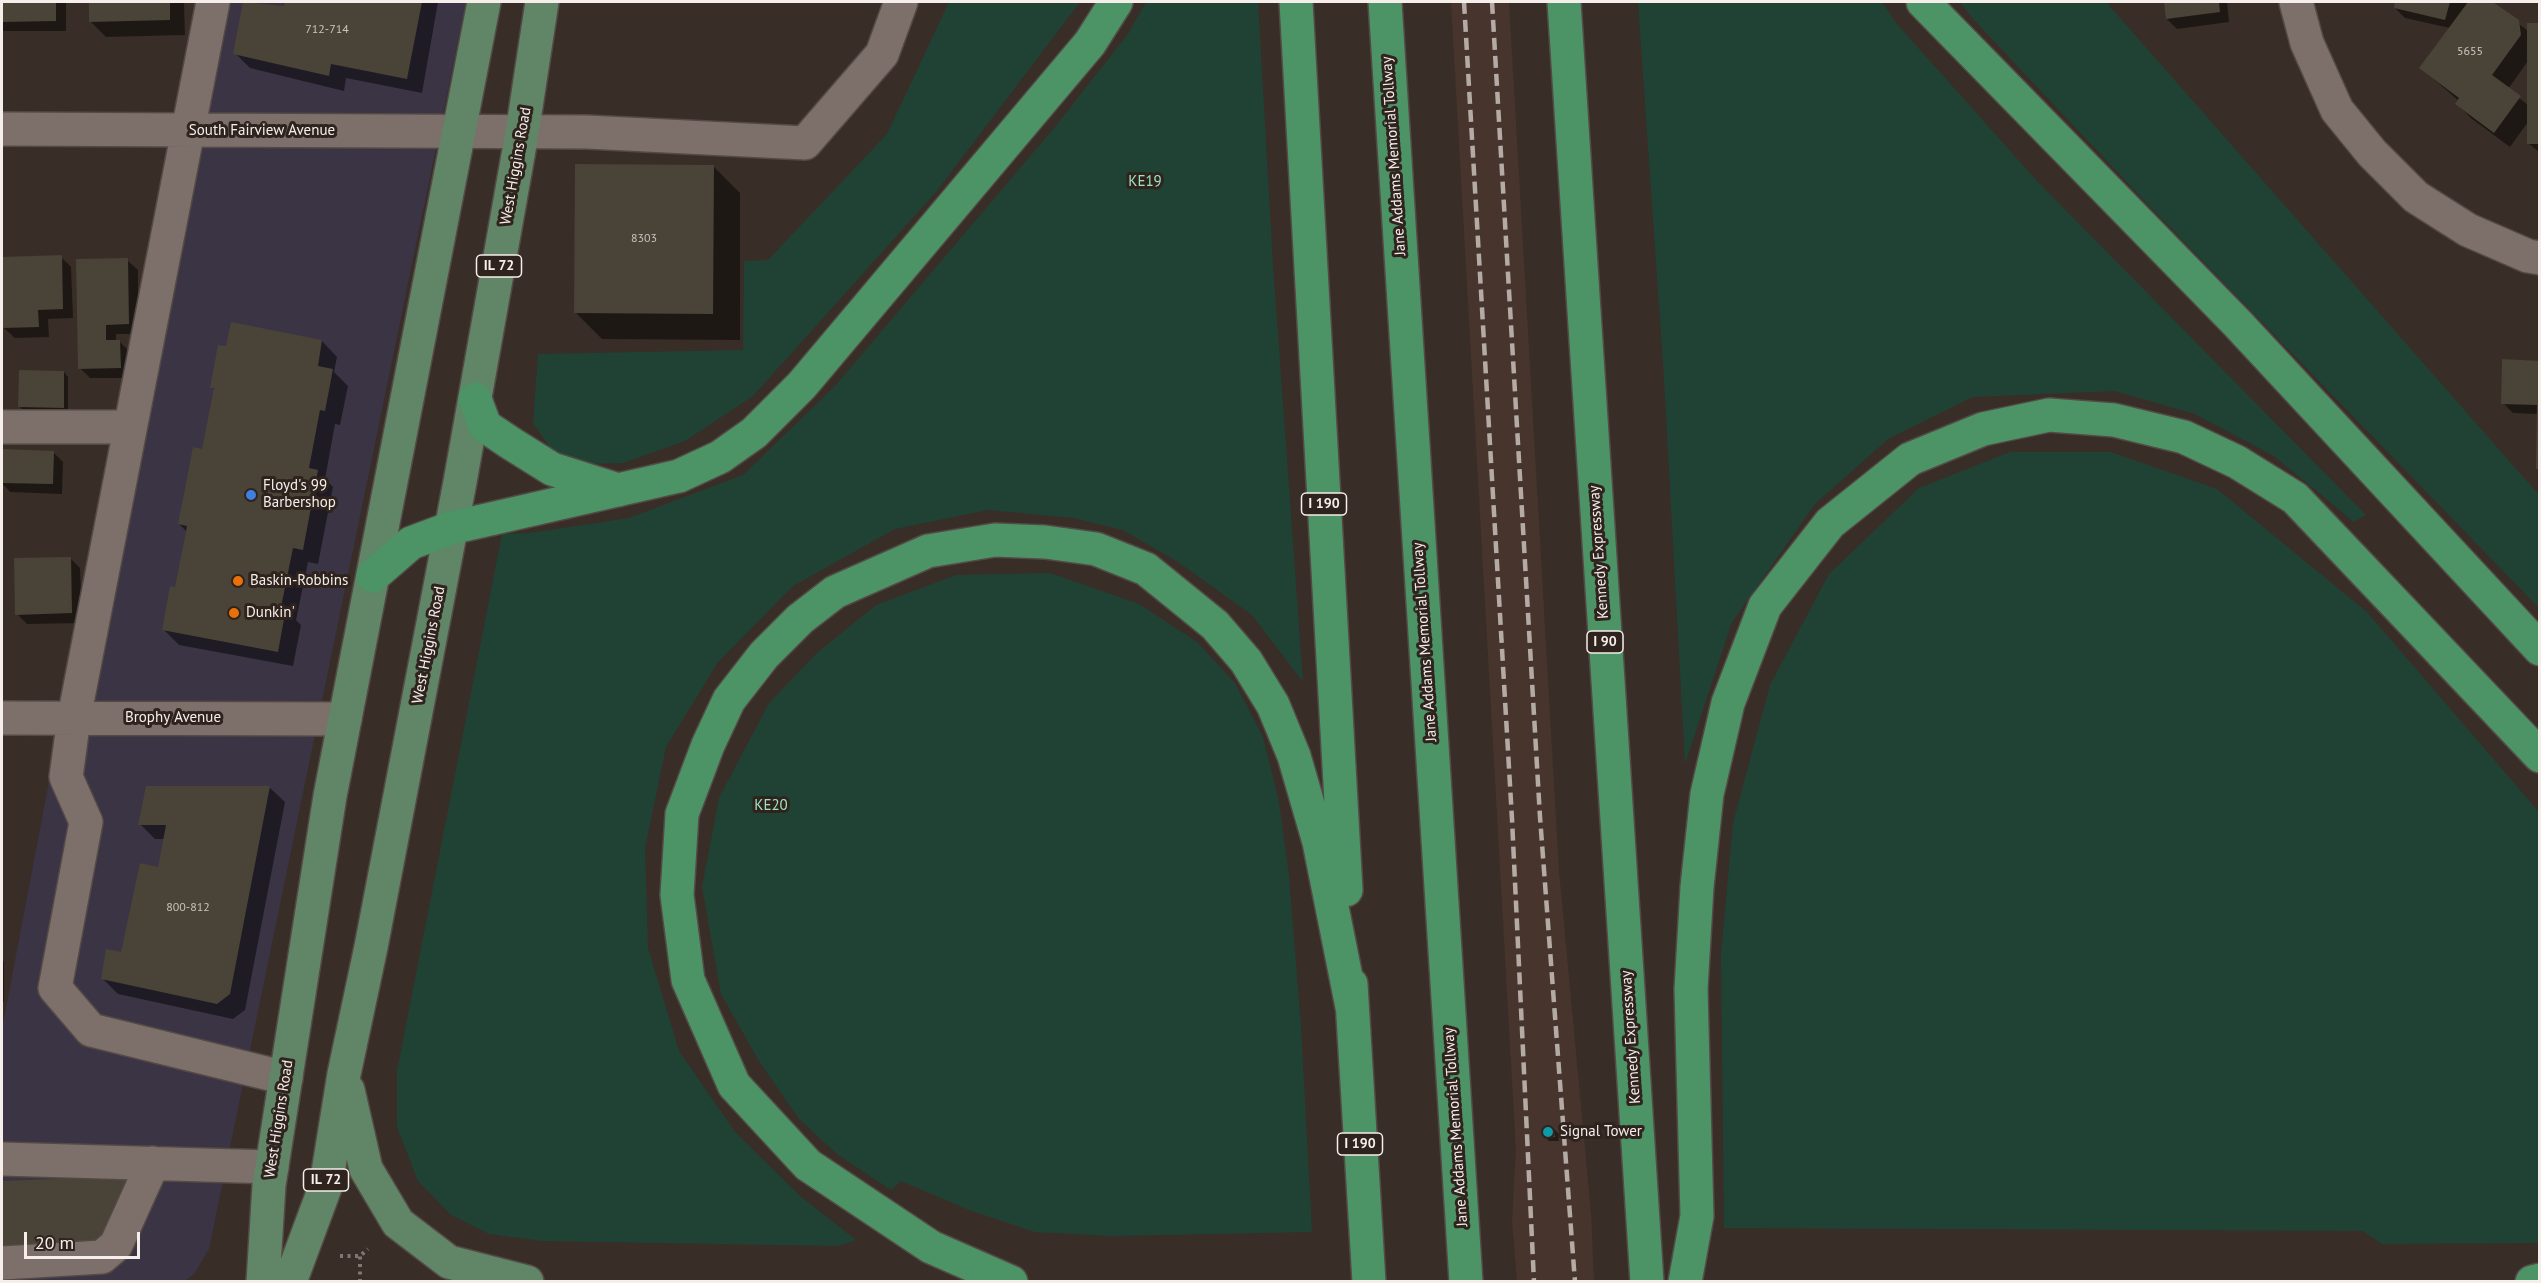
<!DOCTYPE html>
<style>
body{margin:0}
#map{position:relative;width:2541px;height:1283px;overflow:hidden;background:#392d28;font-family:"PT Sans",sans-serif}
canvas{display:block}
.frame{position:absolute;inset:0;border:3px solid #f6eeeb;pointer-events:none}
.scale{position:absolute;left:24px;top:1232px;width:116px;height:27px;box-sizing:border-box;border:3px solid #f6eeeb;border-top:0;padding-left:8px;font-size:18px;line-height:21px;white-space:nowrap;color:#f6eeeb;-webkit-text-stroke:4px #2f231e;paint-order:stroke}
</style>
<div id="map">
<canvas width="2541" height="1283"></canvas>
<div class="frame"></div>
<div class="scale">20 m</div>
</div>
<script>
const context = document.querySelector('canvas').getContext('2d');
context.lineJoin = 'round';
function fillPath(path, color) { context.fillStyle = color; context.fill(path, 'evenodd'); }
const poly = rows => new Path2D(rows.map(r => 'M' + r).join(''));
function stroke(path, color, width, dash) { context.strokeStyle = color; context.lineWidth = width; context.lineCap = dash ? 'butt' : 'round'; context.setLineDash(dash || []); context.stroke(path); }
function write(font, color, halo, rows, align = 'center') {
  context.font = font + ' "PT Sans",sans-serif'; context.lineWidth = 6; context.setLineDash([]); context.textBaseline = 'middle'; context.strokeStyle = halo; context.fillStyle = color; for (const [text, x, y, turn = 0] of rows) {
    context.save(); context.translate(x, y); context.rotate((+turn || 0) * Math.PI / 180); context.textAlign = isNaN(turn) ? turn : align; if (halo) context.strokeText(text, 0, 0); context.fillText(text, 0, 0); context.restore();
  }
}
const commercial = poly([
 [197,2,466,2,209,1249,194,1274,185,1281,2,1282,2,1029]
]);
const built = poly([
 [1451,2,1509,2,1559,871,1591,1213,1594,1281,1517,1281,1512,1221,1516,1150]
]);
const green = poly([
 [949,2,1080,2,936,192,753,396,685,441,623,463,584,464,554,453,533,423,538,354,743,350,744,261,768,260,887,134],
 [1146,2,1258,2,1273,265,1303,682,1252,615,1178,562,1123,530,1073,518,988,510,895,529,793,586,718,662,666,747,645,848,648,948,679,1051,735,1132,800,1196,856,1240,838,1246,543,1241,489,1234,451,1215,418,1181,397,1127,397,1071,502,534,530,533,629,518,743,475,835,386,1055,127,1128,34],
 [1638,2,1882,2,1897,24,2037,181,2366,515,2354,522,2274,456,2195,414,2114,391,1973,397,1888,439,1815,504,1732,622,1685,764,1664,378],
 [1960,2,2106,2,2539,495,2539,608,2153,210,1974,20],
 [2010,452,2111,452,2217,489,2367,612,2538,811,2539,1243,2382,1244,2363,1231,1724,1228,1721,954,1733,823,1770,685,1829,574,1919,488],
 [1050,573,1139,604,1197,642,1235,683,1263,737,1279,802,1289,876,1301,1027,1312,1232,1110,1236,1035,1232,969,1210,901,1181,891,1190,837,1154,799,1119,759,1061,721,994,702,887,719,798,769,703,817,653,876,605,956,575]
]);
const shadow = poly([
 [2,2,66,2,66,31,2,31],
 [90,2,184,2,185,35,106,37,91,22],
 [245,2,285,8,286,2,438,2,422,93,346,78,344,91,250,68,235,53],
 [2165,2,2227,2,2229,22,2177,29,2167,19],
 [2397,2,2467,2,2466,6,2470,2,2491,2,2528,31,2540,25,2540,153,2528,143,2528,122,2510,147,2472,119,2457,104,2459,101,2421,68,2450,28,2405,18,2395,8],
 [2528,61,2528,105,2508,89],
 [713,166,740,193,740,340,602,339,575,312],
 [61,257,71,267,73,318,48,319,49,337,15,338,4,328],
 [127,260,138,270,138,334,116,334,116,342,120,342,130,352,131,378,90,378,80,368],
 [322,341,337,357,334,372,348,386,340,425,335,424,325,479,333,487,318,564,308,562,296,620,301,625,293,666,179,645,163,629,176,589,187,532,179,524,204,451,215,390,212,387],
 [2540,362,2540,470,2537,468,2538,414,2513,413,2503,403],
 [64,372,68,377,68,413,25,412,20,407],
 [2,451,53,452,63,462,62,494,10,492,2,483],
 [70,558,80,568,82,623,27,624,17,614],
 [269,787,285,802,245,1010,233,1019,118,994,103,979,122,954,159,868,165,839,155,839,140,824],
 [2,959,4,962,4,1002,2,1002],
 [1553,1128,1558,1133,1559,1141,1549,1141,1545,1137],
 [128,1178,2,1252,2,1183]
]);
const building = poly([
 [2,2,56,2,56,21,2,22],
 [89,2,170,2,170,20,89,22],
 [243,2,284,6,285,2,422,2,407,79,331,64,329,76,233,54],
 [2164,2,2219,2,2220,12,2166,19],
 [2395,2,2450,2,2445,20,2394,8],
 [2468,2,2493,2,2519,20,2521,35,2492,75,2521,96,2494,133,2455,104,2459,98,2419,68],
 [2527,23,2540,23,2540,144,2527,144],
 [575,164,714,165,713,314,574,313],
 [62,255,63,309,38,310,39,327,3,328,2,257],
 [128,258,129,324,106,325,106,340,120,340,121,368,78,369,76,259],
 [231,322,322,340,318,366,333,369,325,411,320,410,309,468,318,470,303,550,293,548,281,607,286,608,278,652,162,630,170,586,175,587,187,526,178,524,193,447,202,449,214,388,210,388,218,345,226,346],
 [2502,359,2540,361,2540,469,2536,469,2537,405,2501,404],
 [19,370,64,371,64,408,18,407],
 [2,449,54,451,53,484,2,483],
 [71,557,72,613,15,615,14,558],
 [146,786,270,786,230,994,217,1004,101,979,106,949,121,952,140,863,158,867,166,825,138,825],
 [1553,1126,1555,1137,1543,1137,1543,1127],
 [129,1176,107,1245,2,1248,2,1181]
]);
const path = poly([
 [340,1256,360,1256,368,1249],
 [360,1282,360,1256]
]);
const minor = poly([
 [213,2,74,718,66,777,86,822,55,988,91,1030,286,1078],
 [2296,2,2307,43,2337,110,2372,153,2416,197,2468,230,2528,256,2540,258],
 [2,129,587,132,805,143,882,54,901,2],
 [2,427,130,427],
 [2,718,345,719],
 [2,1159,272,1167],
 [2,1263,102,1257,116,1245,153,1163]
]);
const major = poly([
 [348,1090,366,1169,398,1223,449,1262,527,1282],
 [263,1282,269,1185,330,796,484,2],
 [290,1282,326,1185,344,1074,371,947,460,482,522,133,542,2]
]);
const highway = poly([
 [1296,2,1346,890],
 [1385,2,1466,1282],
 [1564,2,1647,1282],
 [1923,2,2237,323,2540,649],
 [475,399,485,426,512,444,552,469,618,490],
 [373,576,411,543,451,528,679,476,720,457,754,433,802,385,1090,43,1116,2],
 [1351,984,1369,1282],
 [1011,1282,931,1247,808,1165,734,1085,688,980,677,895,682,814,708,745,729,700,764,655,800,619,835,592,928,551,995,540,1045,542,1096,549,1146,569,1215,625,1246,661,1273,705,1294,756,1319,842,1352,1007],
 [1685,1282,1697,1216,1691,989,1697,887,1707,794,1728,703,1765,606,1830,523,1910,459,1983,429,2049,415,2114,420,2184,437,2237,462,2295,498,2540,756],
 [2532,1282,2540,1280]
]);
const rail = poly([
 [1464,2,1512,819,1534,1282],
 [1492,2,1540,817,1575,1282]
]);
const markers = [
 [251,495,6,"#3f7fe0"],
 [238,581,6,"#e8710a"],
 [234,613,6,"#e8710a"],
 [1548,1132,6,"#0f9aa8"]
];
const numberNames = [
 ["712-714",327,30],
 ["5655",2470,52],
 ["8303",644,239],
 ["800-812",188,908]
];
const shields = [
 [499,266,45],
 [1324,504,45],
 [1605,642,36],
 [1360,1144,45],
 [326,1180,45]
];
const shieldNames = [
 ["IL 72",499,266],
 ["I 190",1324,504],
 ["I 90",1605,642],
 ["I 190",1360,1144],
 ["IL 72",326,1180]
];
const streetNames = [
 ["South Fairview Avenue",262,131],
 ["Jane Addams Memorial Tollway",1394,156,-94],
 ["West Higgins Road",516,166,-80],
 ["Kennedy Expressway",1599,552,-94],
 ["Jane Addams Memorial Tollway",1425,642,-94],
 ["West Higgins Road",429,645,-79],
 ["Brophy Avenue",173,718],
 ["Kennedy Expressway",1631,1037,-94],
 ["West Higgins Road",279,1119,-81],
 ["Jane Addams Memorial Tollway",1456,1127,-94]
];
const parkNames = [
 ["KE19",1145,182],
 ["KE20",771,806]
];
const poiNames = [
 ["Floyd's 99",263,486],
 ["Barbershop",263,503],
 ["Baskin-Robbins",250,581],
 ["Dunkin'",246,613],
 ["Signal Tower",1560,1132]
];
fillPath(commercial, '#3a3445');
fillPath(built, '#47352d');
fillPath(green, '#204234');
fillPath(shadow, '#0007');
fillPath(building, '#4a4338');
stroke(minor, '#534945', 36);
stroke(major, '#534945', 36);
stroke(highway, '#534945', 36);
stroke(path, '#807672', 4, [3, 4.5]);
stroke(minor, '#7d6f69', 33);
stroke(major, '#608567', 33);
stroke(highway, '#4c9365', 33);
stroke(rail, '#b4aba7', 4.5, [12, 6]);
for (const [x, y, r, color] of markers) { const dot = new Path2D(); dot.arc(x, y, r, 0, 2 * Math.PI); context.fillStyle = color; context.fill(dot); stroke(dot, '#2f231e', 2); }
write('12px', '#cbc3be', null, numberNames);
for (const [x, y, w] of shields) { const box = new Path2D(); box.roundRect(x - w / 2, y - 11, w, 22, 4.5); context.fillStyle = '#2f231e'; context.fill(box); stroke(box, '#f6eeeb', 1.5); }
write('bold 14px', '#f6eeeb', null, shieldNames);
write('15px', '#f6eeeb', '#2f231e', streetNames);
write('15px', '#9ce3c2', '#2f231e', parkNames);
write('15px', '#f6eeeb', '#2f231e', poiNames, 'left');
</script>
